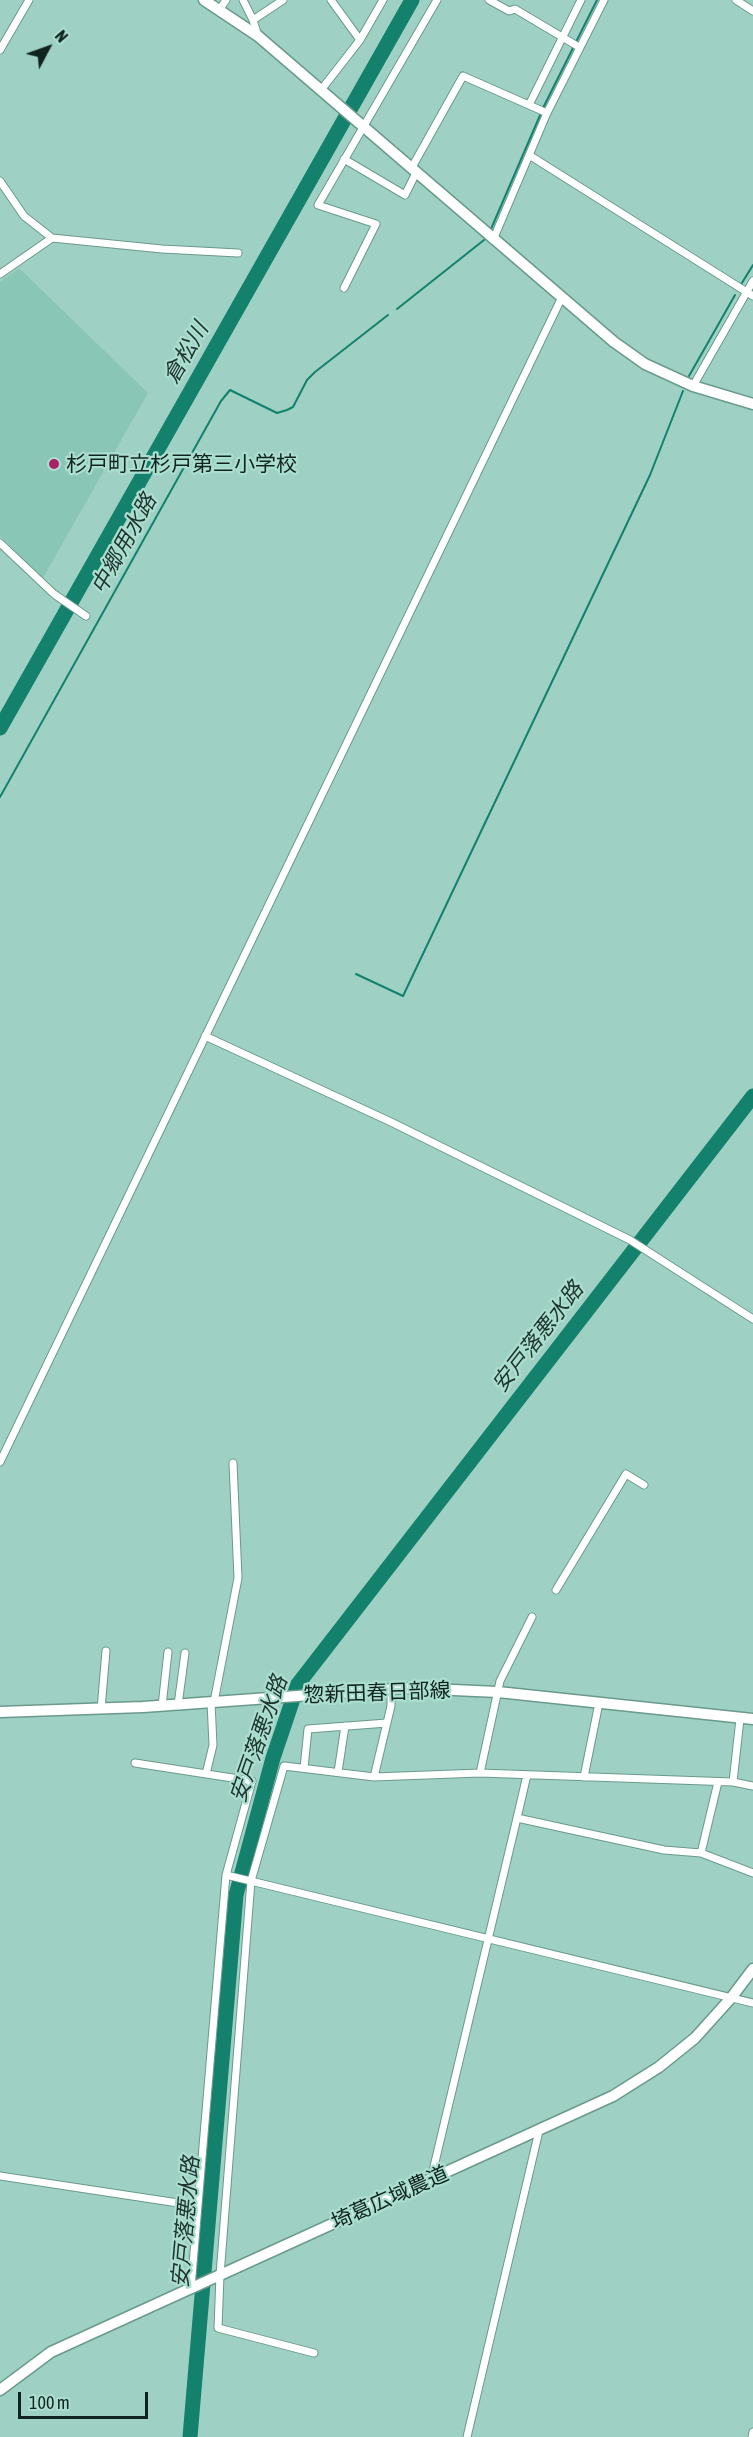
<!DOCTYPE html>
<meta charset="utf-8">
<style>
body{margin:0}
#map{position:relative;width:753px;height:2437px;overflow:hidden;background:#9ed1c3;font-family:"Asap Condensed",sans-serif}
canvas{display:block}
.north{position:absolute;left:18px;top:18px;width:60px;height:60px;-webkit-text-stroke:4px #abdecf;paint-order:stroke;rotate:49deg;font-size:16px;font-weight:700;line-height:24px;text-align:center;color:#10241f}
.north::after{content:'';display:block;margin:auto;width:21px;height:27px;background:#10241f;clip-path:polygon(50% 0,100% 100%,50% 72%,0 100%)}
.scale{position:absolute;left:18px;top:2392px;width:130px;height:27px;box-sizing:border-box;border:3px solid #10241f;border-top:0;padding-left:8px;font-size:18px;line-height:21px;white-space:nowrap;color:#10241f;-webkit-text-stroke:4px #abdecf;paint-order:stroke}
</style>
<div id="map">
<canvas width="753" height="2437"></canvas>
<div class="north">N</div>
<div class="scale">100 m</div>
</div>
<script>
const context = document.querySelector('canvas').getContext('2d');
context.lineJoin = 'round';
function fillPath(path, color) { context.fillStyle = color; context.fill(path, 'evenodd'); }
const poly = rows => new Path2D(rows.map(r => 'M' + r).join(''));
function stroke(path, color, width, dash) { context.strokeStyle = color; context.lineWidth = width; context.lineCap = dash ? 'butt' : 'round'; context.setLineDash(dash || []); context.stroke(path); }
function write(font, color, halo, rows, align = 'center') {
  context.font = font + ' "Asap Condensed","Noto Sans JP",sans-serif'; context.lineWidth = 4.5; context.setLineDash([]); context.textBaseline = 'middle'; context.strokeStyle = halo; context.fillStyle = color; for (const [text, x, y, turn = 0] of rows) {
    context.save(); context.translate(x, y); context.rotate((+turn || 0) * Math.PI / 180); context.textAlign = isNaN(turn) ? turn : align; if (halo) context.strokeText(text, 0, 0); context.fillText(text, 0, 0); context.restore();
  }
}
const built = poly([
 [19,268,148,393,43,578,0,536,0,282]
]);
const stream = poly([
 [576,42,597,0],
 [543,108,573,48],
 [491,229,541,113],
 [740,286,753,265],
 [397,309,484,240],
 [689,376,735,295],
 [0,797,221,401,230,390,277,413,287,410,293,407,307,380,315,372,388,315],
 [356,974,403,996,650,475,683,391]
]);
const river = poly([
 [0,728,412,0],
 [190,2437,236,1895,273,1758,298,1684,753,1096]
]);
const street = poly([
 [243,0,253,20,258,36],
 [331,0,360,40],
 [489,0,509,11,515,9,579,47],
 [736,0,753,11],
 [220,9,226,0],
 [253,20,283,0],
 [0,50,29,0],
 [321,90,360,40,383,0],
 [529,105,581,0],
 [529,155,753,296],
 [344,159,405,195,416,173],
 [411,169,463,76,547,113],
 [0,181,24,216,52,238],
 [493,240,547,113,604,0],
 [0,274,52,238,162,249,238,253],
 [344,288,376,224,318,205,437,0],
 [693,386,753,281],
 [0,543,54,594,86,616],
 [205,1036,391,1122,630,1240,753,1319],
 [0,1462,562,297],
 [556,1590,626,1474,644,1485],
 [214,1702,238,1578,233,1463],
 [178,1705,185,1653],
 [162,1706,168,1652],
 [101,1709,106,1651],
 [135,1763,252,1781,226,1875,191,2288],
 [304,1768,308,1729,387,1723],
 [338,1772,345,1726],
 [480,1773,500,1681,532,1617],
 [206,1774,213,1745,211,1702],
 [374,1777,391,1706,391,1690],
 [584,1777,599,1703],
 [733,1782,740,1719],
 [517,1818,527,1775],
 [701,1853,718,1782],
 [226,1875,753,2003],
 [0,2176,198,2206],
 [431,2179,517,1818,664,1850,701,1853,753,1873],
 [314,2353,218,2328,220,2275,251,1881,284,1766,374,1777,480,1773,733,1782,753,1786],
 [467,2437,539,2131],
 [752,2437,753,2432]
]);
const secondary = poly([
 [204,0,258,36,614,342,645,364,693,386,753,404],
 [0,1712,143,1707,409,1688,498,1692,753,1719],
 [0,2390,51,2352,613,2096,659,2067,695,2038,731,1998,753,1969]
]);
const markers = [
 [54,464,6,"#a92066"]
];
const poiNames = [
 ["杉戸町立杉戸第三小学校",66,464]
];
const streetNames = [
 ["惣新田春日部線",377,1693,-2],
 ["埼葛広域農道",390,2198,-24]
];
const waterNames = [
 ["倉松川",186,353,-60],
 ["中郷用水路",124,544,-61],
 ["安戸落悪水路",538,1337,-52],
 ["安戸落悪水路",259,1739,-71],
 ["安戸落悪水路",186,2222,-85]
];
fillPath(built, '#8ac6b6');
stroke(stream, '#13816c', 2);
stroke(river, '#13816c', 15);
stroke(street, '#699a8c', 9);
stroke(secondary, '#699a8c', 13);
stroke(street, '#fff', 7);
stroke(secondary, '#fff', 10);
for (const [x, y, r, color] of markers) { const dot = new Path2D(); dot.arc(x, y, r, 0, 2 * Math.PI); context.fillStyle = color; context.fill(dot); stroke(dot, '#abdecf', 2); }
write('21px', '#10241f', '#abdecf', poiNames, 'left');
write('21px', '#10241f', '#abdecf', streetNames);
write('italic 22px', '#1e352f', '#abdecf', waterNames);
</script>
